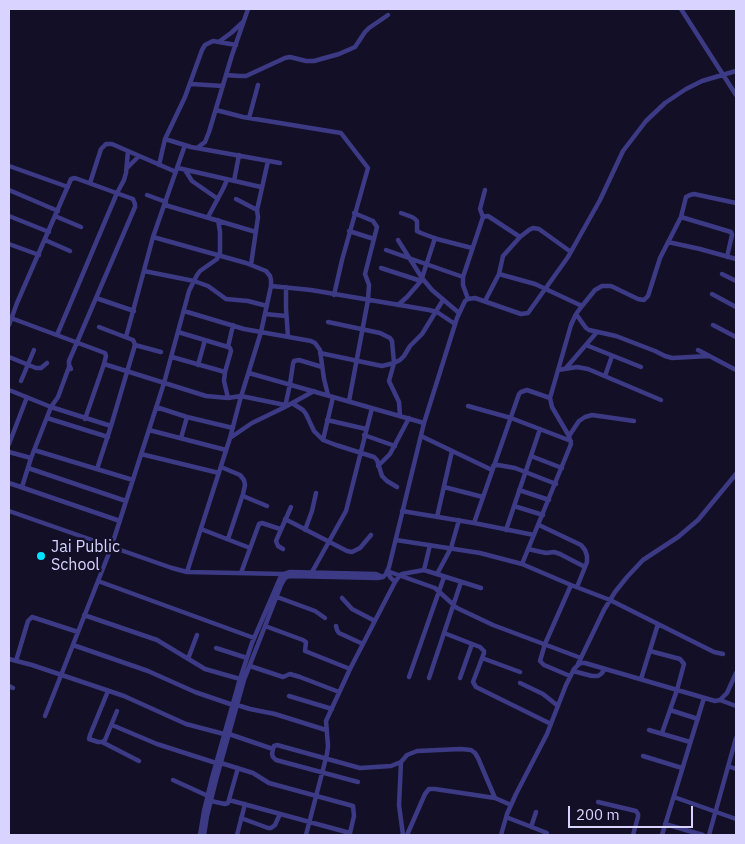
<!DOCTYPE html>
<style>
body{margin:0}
#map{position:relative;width:745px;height:844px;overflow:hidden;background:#130f26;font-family:"IBM Plex Sans",sans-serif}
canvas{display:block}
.frame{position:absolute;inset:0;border:10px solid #d9d4ff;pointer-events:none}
.scale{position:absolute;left:568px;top:806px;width:125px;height:22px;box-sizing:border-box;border:2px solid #d9d4ff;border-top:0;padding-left:6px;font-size:15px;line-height:18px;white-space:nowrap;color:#d9d4ff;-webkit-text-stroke:4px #130f26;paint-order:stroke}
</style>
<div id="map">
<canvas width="745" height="844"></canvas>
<div class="frame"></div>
<div class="scale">200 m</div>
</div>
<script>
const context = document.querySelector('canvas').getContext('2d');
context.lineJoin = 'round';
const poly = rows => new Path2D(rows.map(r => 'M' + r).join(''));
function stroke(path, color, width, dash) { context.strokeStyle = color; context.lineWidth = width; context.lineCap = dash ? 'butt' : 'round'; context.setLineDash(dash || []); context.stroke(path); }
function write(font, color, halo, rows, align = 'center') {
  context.font = font + ' "IBM Plex Sans",sans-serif'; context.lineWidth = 5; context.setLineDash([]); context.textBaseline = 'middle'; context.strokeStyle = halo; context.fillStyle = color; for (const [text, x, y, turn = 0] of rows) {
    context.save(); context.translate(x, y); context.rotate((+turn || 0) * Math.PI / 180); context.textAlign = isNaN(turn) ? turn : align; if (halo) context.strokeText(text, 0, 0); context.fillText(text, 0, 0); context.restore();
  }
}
const minor = poly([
 [681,9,736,95],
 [221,42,220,41,231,33,243,22],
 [226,75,239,76,246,76,285,58,290,57,306,61,314,61,339,54,355,47,365,32,369,28,388,15],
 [191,84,223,86],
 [216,110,243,117,341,133,368,168,342,260,334,295],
 [249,118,258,85],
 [165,139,191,147,280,163],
 [197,148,205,142,209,132,232,55,248,9],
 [159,165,165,139,185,97,202,50,205,45,213,41,236,45],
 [9,166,68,187],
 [127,168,139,156],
 [178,168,261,187],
 [185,170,192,181,218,199],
 [234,181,239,155],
 [90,183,101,149,106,144,112,144,176,172],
 [9,190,58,211],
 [147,195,166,202],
 [236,199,257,210],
 [165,205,256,232],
 [401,213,412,217,415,219,417,221,417,231,421,233,437,239,472,248],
 [9,216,49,232],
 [55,216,81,227],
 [208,217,223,189,227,180],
 [483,217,480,209,485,190],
 [681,217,731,232,732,235,727,257],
 [349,231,374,239],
 [153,237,246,263,266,271,270,276,271,280,271,286,261,332,240,400,230,438,187,572],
 [45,240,70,251],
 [398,240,422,278,432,290,459,313],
 [668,242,700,249,736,259],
 [9,244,39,255],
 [386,250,463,277],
 [251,265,258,217,257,210,268,161],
 [381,268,421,281],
 [144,271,194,281,208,286,226,299,248,301,267,306],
 [499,274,535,284,582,306,595,290,602,286,611,286,638,299,644,300,648,296,660,258,681,217,686,197,690,195,694,194,736,203],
 [722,274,736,281],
 [271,286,311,290,429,310,437,312,455,324],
 [286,287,286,309,288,337],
 [712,294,736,307],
 [96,298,134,311],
 [468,299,463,285,463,277,483,217,488,216,520,237],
 [485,301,499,274,503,256,520,237,529,230,533,228,539,229,571,252],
 [398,305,407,297,421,281,435,238],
 [184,311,244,329,311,341,315,343,320,350,324,379,328,395],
 [265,314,286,316],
 [576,314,586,328,589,330,616,336,655,351,665,356,672,358,709,356],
 [11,318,105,353,106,356,104,364,85,419],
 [328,322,380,333,390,338,392,341,394,363,389,381,399,402,400,416],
 [9,325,17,303,71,179,75,178,133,199,135,204,135,207,69,361,69,365,71,369],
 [713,325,736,337],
 [178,332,228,347,230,348,231,351,225,372,224,381,228,398],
 [57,335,117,193,124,180,126,173,128,151],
 [126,337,153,237,185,145],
 [135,345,161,352],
 [586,345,641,367],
 [228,347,233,325],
 [698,350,736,370],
 [320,353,382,366,394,363,400,360,404,356,410,346,422,334,443,300],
 [9,357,36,368,41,368,47,363],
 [172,357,225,372],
 [104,364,206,396,228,398,241,396,285,405],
 [198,365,205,340],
 [566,368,597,332],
 [558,370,577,367,588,369,661,400],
 [249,373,424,423],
 [605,376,612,356],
 [21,381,34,350],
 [9,390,51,407,111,426],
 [349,401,368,300,369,285,365,274,377,227,373,221,354,213],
 [292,403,303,410,306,414,314,431,323,440,336,445,374,457,377,460,382,476,387,481,397,487],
 [468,406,511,418,571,441],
 [156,407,187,417,233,428],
 [285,407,290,384,293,364,294,361,299,360,322,367],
 [47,418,108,437],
 [327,420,366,429],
 [149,430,226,450],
 [364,435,395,446],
 [421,436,492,470],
 [569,436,579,421,585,417,592,415,634,421],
 [181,438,187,417],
 [230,438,252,423,285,407,314,391],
 [323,440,333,397],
 [9,444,27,397],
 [34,450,133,480],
 [9,452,31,458],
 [141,454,219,473],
 [531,456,562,468],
 [378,466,390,454,409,418],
 [493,466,498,465,515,468,556,484],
 [221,467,240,475,244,480,245,485,243,494,228,539],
 [28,468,126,501],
 [97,469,111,426,135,345,134,342,133,340,99,327],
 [9,483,120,521],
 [22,487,31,458,51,407,58,397,69,367],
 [444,487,483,497],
 [519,490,549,500],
 [243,496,267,506],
 [514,506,543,515],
 [9,511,172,568,187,572,284,574],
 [402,511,474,523,534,535],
 [437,517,452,451],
 [285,519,347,551,352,552,360,548,371,535],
 [474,523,519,394,521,392,527,390,550,398],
 [539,525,581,545,585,550,587,556,587,562,577,587],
 [201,529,250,548],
 [305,530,312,511,316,493],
 [506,530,540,429],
 [396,540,480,553,522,564,571,585,610,600,714,652,723,654],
 [283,549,278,546,276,541,291,507],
 [528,549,546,553,554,552,560,554,585,567],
 [522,564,571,444,569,436,552,407,550,398,571,325,576,314,582,306],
 [424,570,430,545],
 [387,571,435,588,457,608,493,625,581,658],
 [387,571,390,577,395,582],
 [312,572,346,511,372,408],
 [241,573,259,524,262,523,280,529],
 [437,574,451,548,459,520],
 [98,581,254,638],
 [277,597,315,611,325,618],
 [342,598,352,609,375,621],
 [84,615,157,640,205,669,240,679],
 [265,626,303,640,306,642,305,651,350,669],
 [336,626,337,630,339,633,363,644],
 [444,633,480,647,484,651,484,653,473,682,476,687,551,724],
 [73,645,148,671,195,692,233,705],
 [216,648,247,658],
 [650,651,680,659,684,664,677,690,662,733],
 [482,658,520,672],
 [9,659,32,665,124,696,186,724,224,734],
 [188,659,197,635],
 [16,661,28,621,32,617,78,632],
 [578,664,604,610,615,592,627,577,643,560,678,537,698,520,736,474],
 [250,666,283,677,290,674,300,677,339,692],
 [573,671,592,676,598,676,601,674,605,669],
 [570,676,544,665,540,661,545,644,571,585],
 [409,677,444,577],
 [429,678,461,582],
 [460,678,472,644],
 [641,679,658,624],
 [520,683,543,694,558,706],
 [9,686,13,688],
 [108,691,90,735,89,739,98,742,102,742,105,740,117,711],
 [289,696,332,709],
 [720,700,736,706],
 [237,705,250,709,275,714,326,730],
 [670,710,698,719],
 [45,716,111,548,164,383,189,291,197,275,200,271,217,259,220,253,220,232,218,220],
 [112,725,157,744,216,763],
 [649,730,690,742],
 [229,734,273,749],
 [102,742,139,761],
 [643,756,682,768],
 [401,762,399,805,403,835],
 [221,763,253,773,269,783,353,806,354,816,350,833,229,800],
 [728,766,736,769],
 [173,780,208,796],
 [358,782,276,760,273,757,272,754,273,749,274,746,277,745,360,768,391,766,401,762,407,755,417,751,461,749,471,750,475,753,478,758,495,798],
 [674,797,736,819],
 [211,801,225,804,228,803,238,768],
 [598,802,636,811,638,814,638,817,633,835],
 [506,817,547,833],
 [241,818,268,828,271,828,275,825,280,814],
 [665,824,703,835],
 [531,827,536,812],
 [200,835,204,811,212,778,239,682,252,643,281,576,284,574,290,572,376,574,383,577],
 [204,835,207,816,216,780,244,680,281,585,285,578,289,576,378,578,383,577,386,574,389,567,424,423,457,318,465,301,468,299,475,298,521,314,528,313,568,257,600,200,623,151,646,121,665,103,686,89,702,81,736,71],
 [237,835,245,804],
 [306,835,327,754,328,746,326,721,350,669,395,582,400,575,402,574,424,570,481,588],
 [407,835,425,794,429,789,435,789,495,798,511,805],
 [501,835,507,814,516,794,547,734,566,685,574,669,578,665,581,663,585,663,715,701,720,700,727,693,736,673],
 [662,835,704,698],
 [709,835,736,738]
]);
const markers = [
 [41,556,5,"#00e5ff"]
];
const poiNames = [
 ["Jai Public",51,547],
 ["School",51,565]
];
stroke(minor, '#3d3a85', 4.5);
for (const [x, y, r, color] of markers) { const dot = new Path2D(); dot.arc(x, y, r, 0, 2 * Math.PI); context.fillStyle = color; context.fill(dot); stroke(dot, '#130f26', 2); }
write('16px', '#d9d4ff', '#130f26', poiNames, 'left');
</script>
